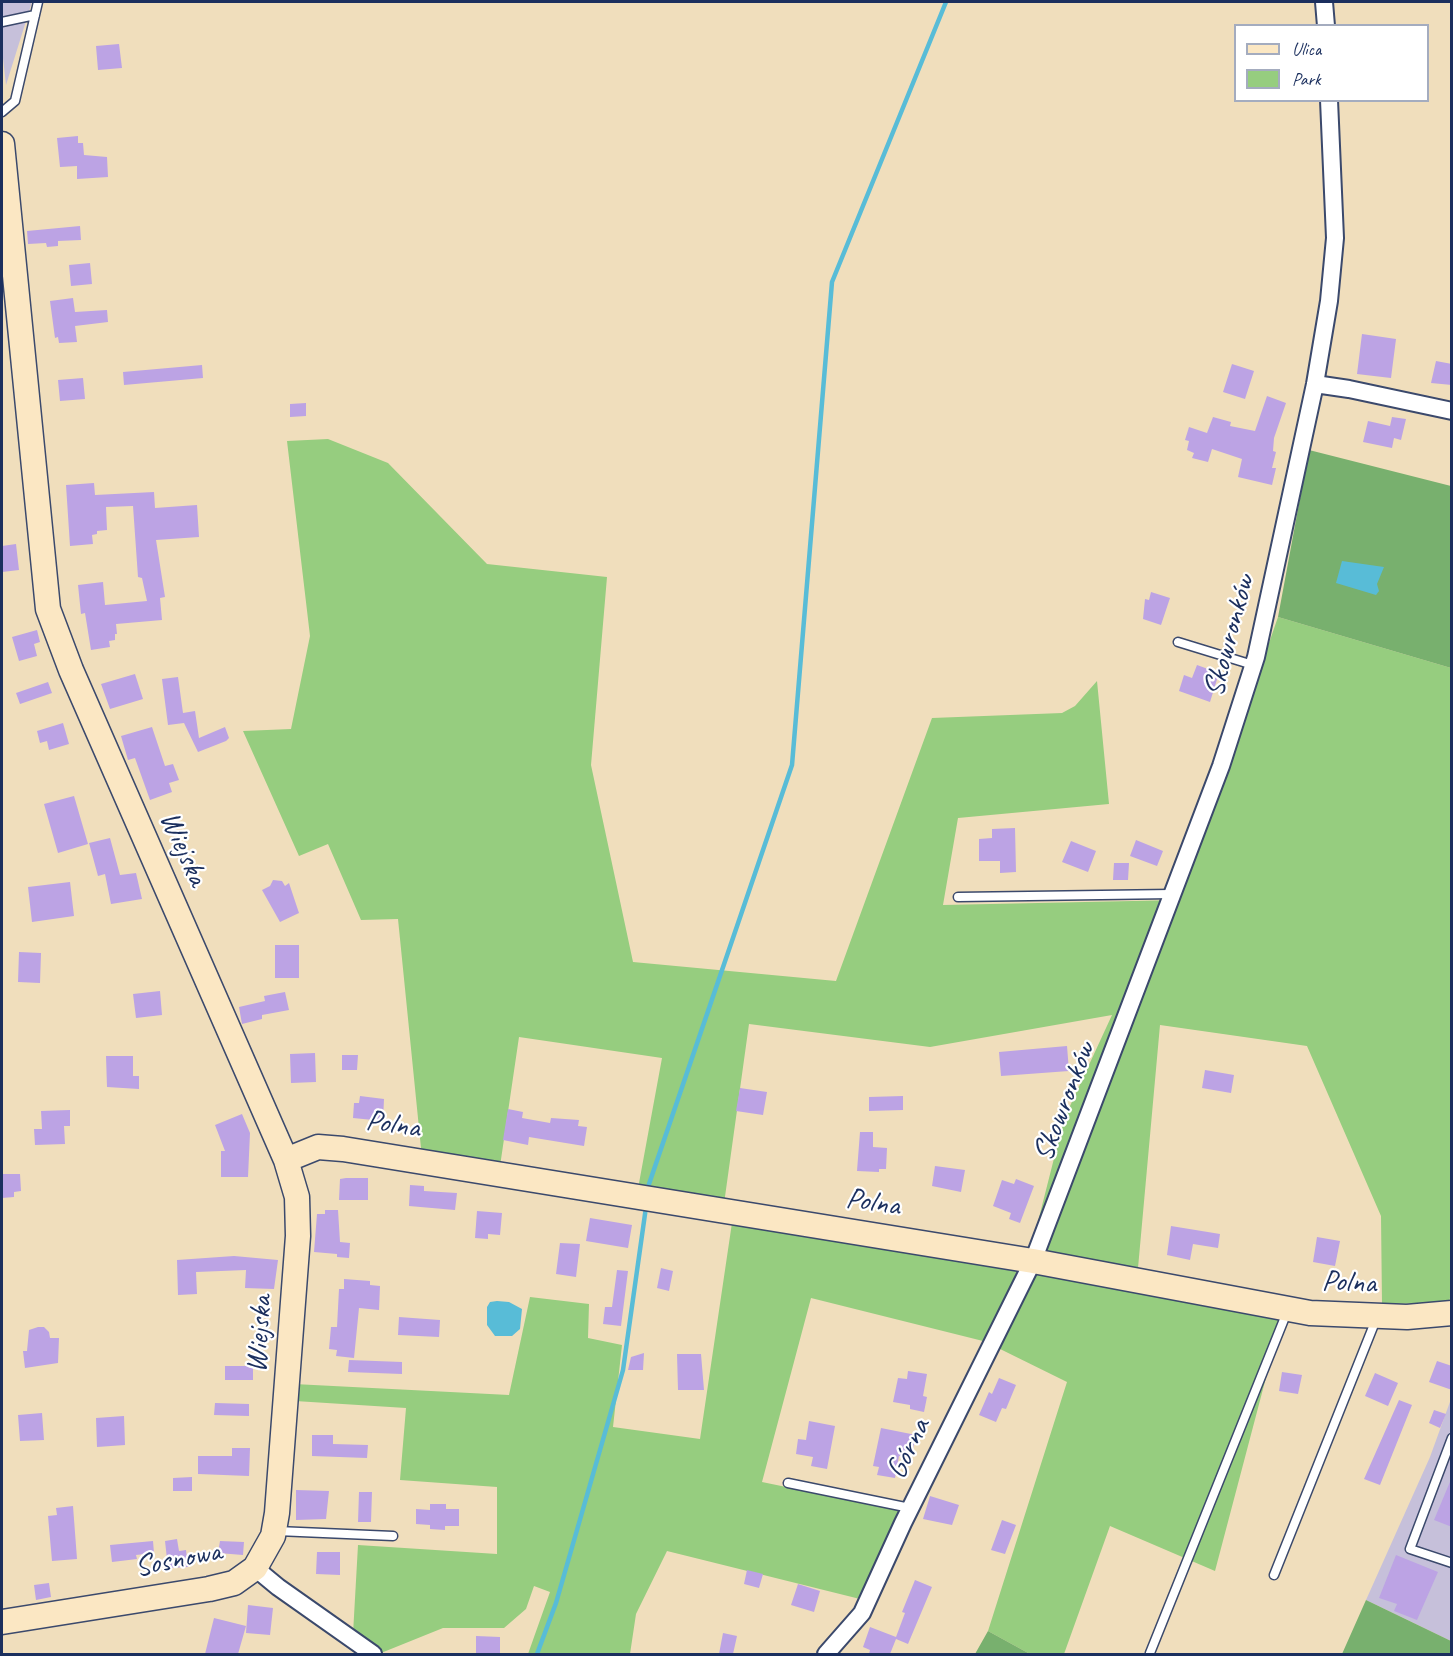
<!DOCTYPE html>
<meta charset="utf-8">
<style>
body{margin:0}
#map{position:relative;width:1453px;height:1656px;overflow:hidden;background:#f0debc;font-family:Caveat,sans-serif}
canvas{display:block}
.frame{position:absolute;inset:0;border:3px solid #1b2f5e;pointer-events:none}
.legend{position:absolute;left:1234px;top:24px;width:195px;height:78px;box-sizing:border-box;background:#fff;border:2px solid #a4acbf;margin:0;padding:8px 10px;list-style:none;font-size:18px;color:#1b2f5e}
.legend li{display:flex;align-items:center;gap:12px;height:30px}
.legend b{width:30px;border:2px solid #a4acbf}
</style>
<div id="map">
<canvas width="1453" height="1656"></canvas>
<div class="frame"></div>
<ul class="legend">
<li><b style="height:8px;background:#fbe7c3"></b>Ulica</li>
<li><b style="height:16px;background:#96cd7f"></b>Park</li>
</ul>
</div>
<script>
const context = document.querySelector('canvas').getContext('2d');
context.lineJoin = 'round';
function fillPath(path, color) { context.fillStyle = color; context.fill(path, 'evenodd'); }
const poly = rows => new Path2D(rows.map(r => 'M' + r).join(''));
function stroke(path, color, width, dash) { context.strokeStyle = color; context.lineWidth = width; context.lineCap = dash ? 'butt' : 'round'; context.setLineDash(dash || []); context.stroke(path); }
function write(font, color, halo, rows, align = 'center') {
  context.font = font + ' Caveat,sans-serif'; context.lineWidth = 4.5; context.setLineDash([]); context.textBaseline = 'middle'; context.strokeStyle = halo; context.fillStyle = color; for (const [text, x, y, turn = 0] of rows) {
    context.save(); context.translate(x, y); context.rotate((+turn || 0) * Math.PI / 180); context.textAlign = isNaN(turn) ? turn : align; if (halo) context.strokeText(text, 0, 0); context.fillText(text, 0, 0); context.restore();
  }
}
const industrial = poly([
 [2,2,32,2,6,85,2,49],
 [1451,1399,1451,1641,1366,1600,1430,1457]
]);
const green = poly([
 [328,439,388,463,487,564,607,577,591,765,633,962,836,981,932,718,1062,713,1075,706,1097,681,1109,804,958,818,943,905,1180,900,1278,617,1451,668,1452,1287,1449,1303,1382,1304,1381,1216,1307,1046,1160,1025,1138,1268,1029,1257,1064,1119,1112,1015,930,1047,749,1024,723,1211,637,1194,662,1058,519,1037,499,1173,422,1158,398,919,361,920,328,844,299,856,243,731,291,729,310,636,287,441],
 [733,1216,1018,1269,987,1342,811,1298,762,1482,902,1511,860,1599,667,1551,636,1614,630,1654,528,1654,550,1592,534,1586,526,1609,504,1628,443,1628,381,1653,353,1634,358,1545,497,1554,497,1487,400,1480,406,1408,295,1401,294,1384,509,1395,530,1297,589,1304,588,1338,622,1345,613,1427,700,1439],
 [1036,1274,1282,1317,1215,1571,1110,1526,1064,1654,1030,1654,988,1631,1067,1382,994,1346]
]);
const forest = poly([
 [1309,450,1451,486,1451,668,1278,617],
 [1366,1600,1451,1641,1451,1654,1342,1654],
 [988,1631,1030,1654,975,1654]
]);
const water = poly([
 [1342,561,1384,567,1377,584,1379,591,1376,595,1336,583],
 [497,1301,509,1302,522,1309,520,1329,512,1336,495,1336,487,1325,487,1307,490,1302]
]);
const stream = poly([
 [649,1184,792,765,832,282,946,2],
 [537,1654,556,1603,623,1370,646,1207]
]);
const building = poly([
 [119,44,122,68,98,70,96,46],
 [78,136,78,143,83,143,84,155,107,157,108,177,77,179,77,166,60,167,57,138],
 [80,226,81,240,58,241,58,246,47,247,46,243,28,244,27,231],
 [90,263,92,284,71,286,69,265],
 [73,298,75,312,107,310,108,322,75,326,77,342,59,343,58,337,55,338,50,301],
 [1362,334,1396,339,1391,378,1357,374],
 [1436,361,1452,364,1452,385,1431,383],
 [1232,364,1254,371,1245,399,1223,392],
 [202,365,203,378,124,385,123,372],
 [83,378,85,399,60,401,58,380],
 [1267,396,1286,403,1274,438,1273,451,1276,452,1272,468,1276,468,1272,485,1238,477,1242,459,1212,449,1208,462,1192,458,1194,453,1187,450,1189,441,1185,440,1189,427,1207,433,1213,417,1231,422,1230,426,1255,431],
 [306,403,306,416,290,417,290,404],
 [1392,417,1406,419,1401,440,1394,438,1392,448,1363,442,1368,421,1390,426],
 [94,483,95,495,154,492,155,508,197,505,199,537,156,540,165,597,160,598,162,620,116,624,117,634,115,634,115,640,109,641,110,647,91,650,85,613,81,614,78,585,103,582,105,605,147,601,142,578,138,577,133,506,106,507,107,530,97,531,97,534,92,535,93,544,70,546,66,485],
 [16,544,19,570,2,572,2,546],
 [1151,592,1170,598,1161,625,1143,619,1145,599,1149,600],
 [37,630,40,642,34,644,37,656,19,661,12,637],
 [1197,665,1219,673,1210,702,1179,691,1184,675,1192,678],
 [135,674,143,699,110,709,101,684],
 [178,677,183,713,195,711,199,738,225,727,229,738,226,741,198,752,184,723,168,725,162,679],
 [48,682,52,693,20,704,16,693],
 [63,723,69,744,49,750,47,741,40,743,37,731],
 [152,727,165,766,173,764,179,780,169,783,172,792,150,800,135,758,128,760,121,736],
 [74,796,88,844,58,853,44,804],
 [1015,828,1016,872,1000,873,1000,861,979,861,979,839,992,838,992,829],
 [110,838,120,875,136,873,142,899,111,904,105,874,98,876,89,843],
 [1136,840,1163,851,1157,866,1130,856],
 [1071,841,1096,851,1088,872,1062,862],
 [1114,863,1129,863,1128,880,1113,880],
 [273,880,282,881,285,886,289,883,299,913,280,922,262,890,270,886],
 [70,882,74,916,32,922,28,887],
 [275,945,299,945,299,978,275,978],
 [19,952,41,953,40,983,18,982],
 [160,991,162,1015,136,1018,133,994],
 [285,992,289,1010,262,1015,262,1019,242,1024,239,1007,265,1001,264,996],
 [1067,1046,1069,1071,1001,1076,999,1052],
 [315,1053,316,1082,291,1083,290,1054],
 [342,1055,358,1055,357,1070,342,1070],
 [106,1056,133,1056,133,1076,139,1076,139,1089,107,1087],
 [1205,1070,1234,1075,1231,1093,1202,1088],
 [740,1088,767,1092,763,1115,736,1111],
 [360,1096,384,1099,383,1121,353,1118,354,1103,359,1103],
 [903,1096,903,1110,869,1111,869,1097],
 [508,1109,523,1112,522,1118,550,1123,551,1118,579,1120,578,1126,587,1127,584,1146,529,1137,528,1145,503,1140],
 [70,1110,70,1126,64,1126,65,1144,35,1145,34,1129,42,1129,41,1111],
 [242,1114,250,1133,248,1177,221,1177,221,1151,225,1151,215,1125],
 [860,1132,873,1132,873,1147,887,1148,886,1169,879,1169,879,1172,857,1171],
 [935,1166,965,1170,961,1192,932,1186],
 [2,1174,20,1174,21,1191,14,1192,14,1197,2,1198],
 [346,1178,368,1178,368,1200,339,1200,340,1179],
 [1016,1179,1034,1186,1020,1223,1009,1219,1011,1213,993,1206,1002,1180,1014,1184],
 [410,1185,424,1186,424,1191,457,1193,455,1210,409,1206],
 [325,1210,338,1210,340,1242,350,1243,349,1258,337,1257,337,1254,314,1252,317,1214,325,1214],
 [477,1211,502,1213,500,1235,488,1234,488,1239,475,1238],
 [590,1218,632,1225,628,1248,586,1241],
 [1171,1226,1220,1234,1218,1248,1193,1244,1190,1260,1167,1255],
 [1317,1237,1340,1241,1335,1266,1313,1262],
 [560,1243,580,1244,576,1277,556,1274],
 [234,1256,278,1260,274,1289,245,1288,246,1270,196,1272,197,1294,178,1295,177,1260],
 [661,1268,673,1271,669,1291,657,1288],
 [617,1270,628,1271,621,1326,603,1324,605,1307,612,1307],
 [344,1279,370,1281,370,1285,380,1286,379,1310,359,1308,354,1358,336,1356,337,1350,329,1349,331,1327,337,1327,339,1289,344,1289],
 [399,1317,440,1320,439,1337,398,1335],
 [38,1327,44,1327,49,1332,50,1338,59,1338,58,1363,25,1368,23,1351,27,1351,29,1330],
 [644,1353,643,1370,628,1370,631,1357],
 [677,1354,701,1354,704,1390,678,1390],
 [349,1360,402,1362,402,1374,348,1372],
 [1437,1361,1452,1366,1452,1390,1429,1382],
 [225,1366,253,1366,253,1380,225,1380],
 [908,1371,927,1374,923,1396,927,1397,924,1412,910,1409,910,1405,893,1402,898,1378,907,1379],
 [1282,1372,1302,1375,1298,1394,1279,1391],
 [1375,1373,1398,1383,1388,1406,1365,1396],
 [999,1378,1016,1385,1006,1409,1002,1408,996,1422,979,1415,989,1392,992,1394],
 [1399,1400,1412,1405,1380,1485,1364,1479],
 [215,1403,249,1404,249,1416,214,1415],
 [1434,1410,1446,1414,1440,1428,1429,1423],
 [42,1413,44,1440,20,1441,18,1415],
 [124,1416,125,1445,97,1447,96,1418],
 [809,1421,835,1426,827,1469,811,1466,813,1457,796,1454,798,1439,806,1440],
 [881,1428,916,1435,911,1458,899,1456,895,1478,877,1475,879,1467,873,1466],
 [312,1435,333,1435,333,1444,368,1445,367,1458,312,1456],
 [232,1448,250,1448,249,1476,198,1474,198,1456,232,1456],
 [192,1477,192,1491,173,1491,173,1478],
 [1452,1477,1452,1527,1434,1520],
 [296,1490,329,1491,326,1519,296,1520],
 [359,1492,372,1492,371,1522,358,1522],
 [930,1496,959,1505,952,1525,923,1519],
 [430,1504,446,1504,446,1509,459,1509,459,1526,445,1526,445,1530,430,1529,430,1525,416,1524,416,1509,430,1510],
 [73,1506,77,1559,52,1561,48,1516,57,1515,56,1508],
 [1002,1520,1016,1525,1005,1554,991,1550],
 [177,1539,179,1551,186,1550,188,1567,168,1568,165,1541],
 [153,1541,154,1553,136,1555,137,1559,112,1562,110,1545],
 [220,1541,244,1542,243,1555,218,1553],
 [317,1552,340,1552,340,1575,316,1574],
 [1396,1555,1438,1572,1417,1620,1394,1611,1397,1604,1379,1598],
 [747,1570,763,1574,759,1588,744,1584],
 [915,1580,932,1587,908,1644,896,1639,890,1654,869,1654,870,1650,863,1647,870,1627,896,1637,905,1613,902,1612],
 [49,1583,51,1597,36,1600,34,1585],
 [798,1584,820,1591,814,1612,791,1605],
 [248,1605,273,1608,270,1635,246,1633],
 [214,1618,246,1626,238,1654,205,1654],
 [723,1633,737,1636,733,1654,719,1654],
 [476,1636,500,1637,500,1654,476,1654]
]);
const lane = poly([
 [2,22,35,15],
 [2,112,15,101,38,2],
 [1178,642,1253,665],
 [958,897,1172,894],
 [1452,1438,1410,1549,1452,1563],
 [788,1483,910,1508],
 [277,1531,393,1536],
 [1274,1575,1377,1317],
 [1150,1653,1287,1312]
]);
const street = poly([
 [1324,2,1326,26],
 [1315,384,1349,389,1452,411],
 [255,1568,278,1587,373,1654],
 [826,1654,862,1613,903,1523,1033,1261,1221,766,1256,657,1315,384,1329,301,1335,238,1329,100]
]);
const secondary = poly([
 [2,144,48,609,71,670,286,1160,297,1197,298,1236,277,1513,273,1536,255,1568,234,1583,209,1589,2,1622],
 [286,1160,318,1147,343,1149,1033,1261,1310,1313,1407,1317,1452,1313]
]);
const streetNames = [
 ["Skowronków",1230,636,-75],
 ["Wiejska",183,849,66],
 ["Skowronków",1065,1102,-69],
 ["Polna",393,1125,9],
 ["Polna",873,1203,9],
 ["Polna",1349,1283,3],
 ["Wiejska",260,1334,-86],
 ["Górna",909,1449,-64],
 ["Sosnowa",178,1560,-11]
];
fillPath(industrial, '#c6c0da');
fillPath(green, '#96cd7f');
fillPath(forest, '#78b06e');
fillPath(water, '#58bcd7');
stroke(stream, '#58bcd7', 4.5);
fillPath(building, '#bca3e4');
stroke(lane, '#3b496c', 11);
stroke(street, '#3b496c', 20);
stroke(secondary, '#3b496c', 27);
stroke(lane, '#fff', 8);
stroke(street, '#fff', 16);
stroke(secondary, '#fbe7c3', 24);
write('30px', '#1b2f5e', '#fff', streetNames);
</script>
